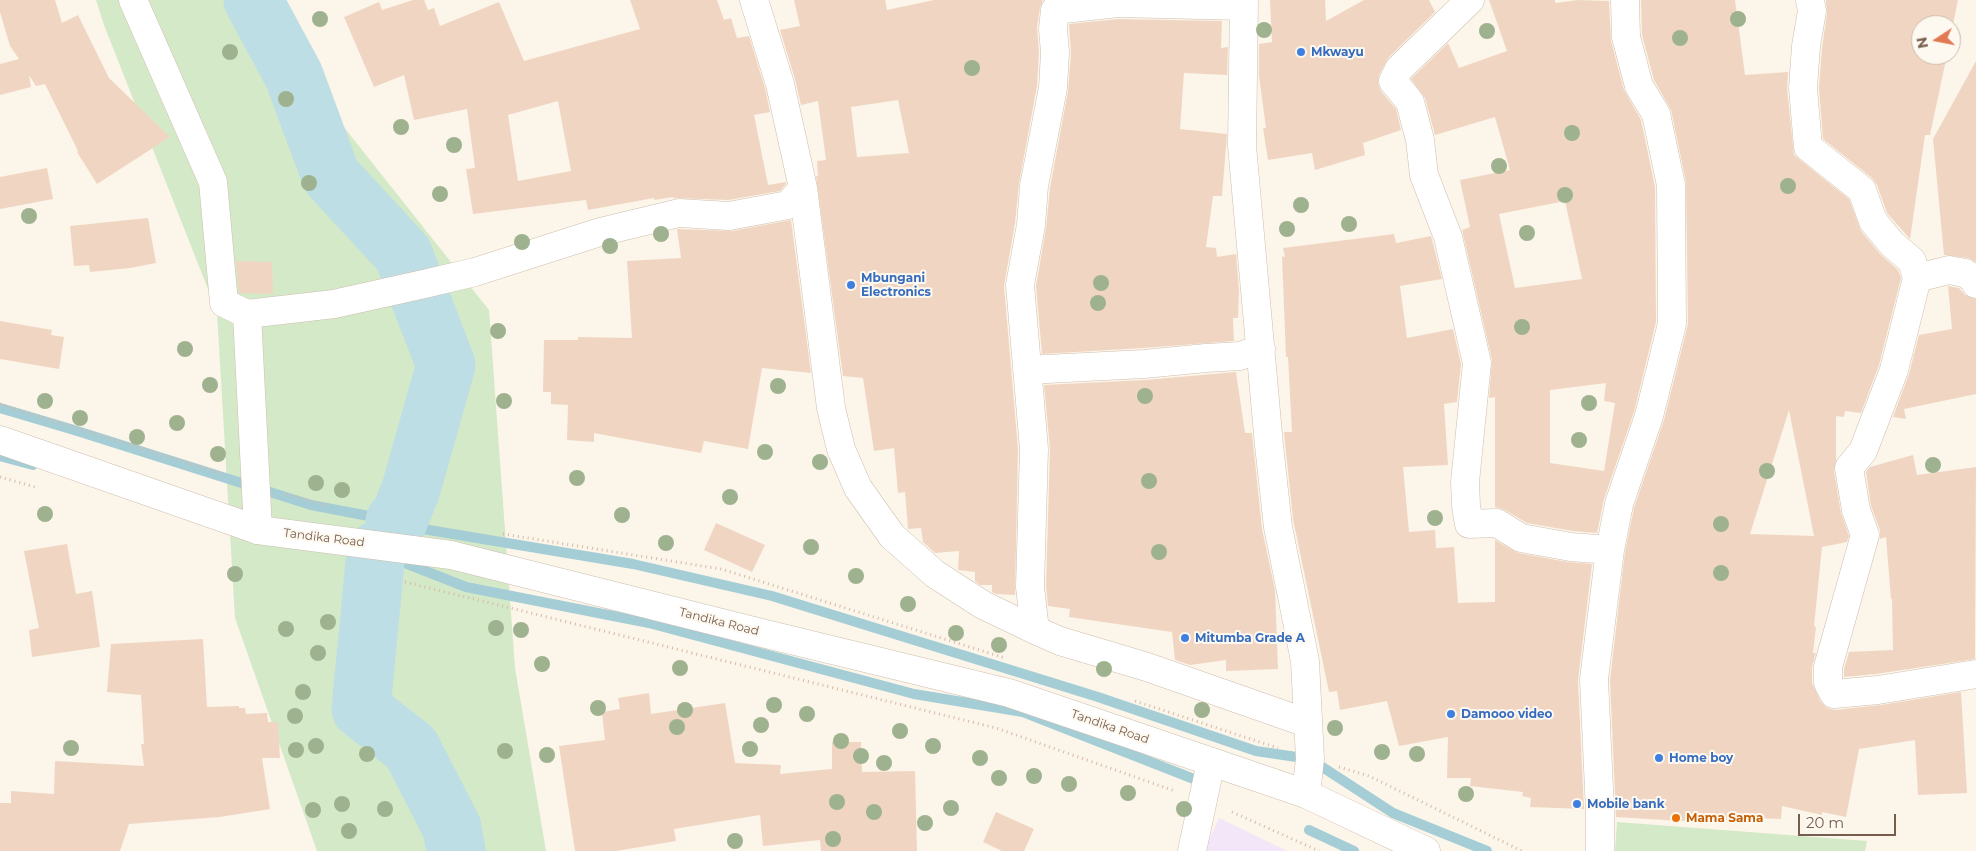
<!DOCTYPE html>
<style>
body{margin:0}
#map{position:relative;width:1976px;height:851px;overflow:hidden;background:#fcf5e9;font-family:Montserrat,sans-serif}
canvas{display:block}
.north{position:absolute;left:1911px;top:15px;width:50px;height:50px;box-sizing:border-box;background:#fef9f0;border:1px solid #c8bbaf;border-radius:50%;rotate:259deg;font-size:14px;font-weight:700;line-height:20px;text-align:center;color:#765d4d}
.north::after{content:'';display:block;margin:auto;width:18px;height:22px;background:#e07954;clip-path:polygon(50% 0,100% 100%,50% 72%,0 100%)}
.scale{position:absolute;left:1798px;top:814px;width:98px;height:22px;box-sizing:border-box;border:2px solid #765d4d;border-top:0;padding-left:6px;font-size:15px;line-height:18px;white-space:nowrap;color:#765d4d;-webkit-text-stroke:4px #fef9f0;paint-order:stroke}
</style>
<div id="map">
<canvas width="1976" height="851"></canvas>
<div class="north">N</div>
<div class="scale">20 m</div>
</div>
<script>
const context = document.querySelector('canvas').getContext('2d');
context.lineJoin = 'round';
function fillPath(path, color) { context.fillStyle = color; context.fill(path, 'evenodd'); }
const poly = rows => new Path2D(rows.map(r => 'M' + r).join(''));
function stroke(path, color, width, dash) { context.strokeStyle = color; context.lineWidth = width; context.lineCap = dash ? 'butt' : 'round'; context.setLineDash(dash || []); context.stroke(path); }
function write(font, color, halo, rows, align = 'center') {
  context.font = font + ' Montserrat,sans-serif'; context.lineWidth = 4; context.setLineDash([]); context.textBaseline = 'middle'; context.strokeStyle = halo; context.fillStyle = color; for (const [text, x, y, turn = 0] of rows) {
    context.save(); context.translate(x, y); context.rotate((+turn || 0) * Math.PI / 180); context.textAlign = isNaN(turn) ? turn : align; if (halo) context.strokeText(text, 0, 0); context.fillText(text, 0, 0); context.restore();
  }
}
const education = poly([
 [1219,818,1287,851,1204,851]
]);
const green = poly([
 [96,0,243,0,489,310,515,668,546,851,317,851,235,618,217,312,104,25],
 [1617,822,1867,841,1865,851,1615,851]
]);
const stream = poly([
 [0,408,74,430,311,505,395,521,417,528,633,564,772,596,1098,697,1256,751,1310,759,1393,813,1487,851],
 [0,456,33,465],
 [392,558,466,587,649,623,914,694,1023,712,1204,783],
 [1309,830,1354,851]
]);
const river = poly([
 [253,0,294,76,331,176,403,254,446,365,411,489,399,519,395,521],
 [376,551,361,709,411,748,452,828,456,851]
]);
const building = poly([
 [0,0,55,0,62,23,78,15,109,78,170,137,97,184,77,152,78,151,45,84,36,86,29,75,31,87,0,95,0,64,19,59,10,46,0,12],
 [413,0,424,0,428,10,434,8,440,26,499,2,524,61,640,29,630,0,717,0,724,20,731,18,737,38,749,36,765,88,770,112,754,115,768,185,786,182,786,184,780,191,728,200,673,198,673,197,654,200,654,198,588,210,586,200,473,214,466,169,475,168,467,109,414,120,404,75,374,87,344,17,379,2,382,10],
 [558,101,571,171,518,181,508,115],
 [794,0,885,0,887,10,934,0,1043,0,1040,8,1037,28,1039,52,1037,86,1019,183,1015,223,1004,286,1018,449,1015,595,996,594,992,592,992,585,980,585,975,581,975,572,958,570,959,551,935,553,923,542,921,528,908,529,905,492,898,493,894,448,874,451,863,378,843,376,816,176,818,176,817,161,826,160,818,101,801,105,795,79,780,30,800,26],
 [898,100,909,153,857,157,851,107],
 [1270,0,1325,0,1326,21,1364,0,1429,0,1435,12,1388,58,1379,75,1378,83,1381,91,1396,109,1401,130,1363,143,1365,155,1315,170,1312,153,1268,160,1263,128,1266,128,1259,76,1259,44,1272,42],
 [1489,0,1555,0,1555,3,1578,0,1609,1,1611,41,1624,90,1641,120,1655,187,1656,322,1634,412,1604,499,1597,533,1573,531,1527,523,1505,510,1495,507,1495,397,1489,398,1492,360,1462,230,1470,227,1460,180,1510,170,1495,117,1435,135,1425,98,1411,79,1448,43,1459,68,1507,51],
 [1565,201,1582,279,1515,288,1499,214],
 [1606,383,1604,401,1615,403,1604,471,1550,463,1550,390],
 [1641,0,1735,0,1745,75,1788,72,1787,89,1794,155,1849,199,1861,231,1880,254,1898,270,1901,278,1879,365,1861,413,1845,411,1844,417,1836,416,1836,460,1834,471,1841,513,1849,536,1847,542,1822,547,1814,626,1816,627,1813,653,1816,653,1812,667,1812,683,1821,702,1827,708,1835,710,1881,705,1961,692,1967,793,1918,795,1915,740,1859,749,1846,817,1822,812,1822,815,1782,806,1781,819,1728,817,1728,820,1681,821,1616,817,1610,680,1625,552,1634,508,1664,420,1688,324,1686,182,1671,110,1654,80,1642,35],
 [1789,410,1814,536,1750,534],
 [1826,0,1958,0,1951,34,1951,25,1921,25,1921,55,1947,55,1930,135,1925,135,1910,239,1887,213,1877,185,1872,178,1823,139,1819,88,1822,48,1827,14],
 [1119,19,1222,21,1221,48,1228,47,1227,75,1184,73,1180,129,1227,134,1222,196,1213,196,1206,247,1216,248,1217,257,1236,254,1239,290,1238,318,1233,318,1234,341,1143,348,1042,354,1036,286,1046,228,1050,188,1068,91,1071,53,1069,24],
 [1976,61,1976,262,1968,258,1944,255,1933,139],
 [47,168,53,199,0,209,0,177],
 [148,218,156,263,130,268,90,272,89,265,74,266,70,226],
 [791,220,811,373,762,368,748,449,704,441,701,453,594,433,594,442,567,440,568,405,551,404,551,392,543,392,544,340,578,340,578,337,632,338,627,261,681,258,677,229,732,231],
 [1394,234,1396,243,1431,236,1442,279,1400,286,1407,338,1453,329,1461,364,1457,402,1444,404,1448,465,1403,467,1409,532,1435,530,1436,548,1454,547,1458,603,1495,602,1495,540,1518,553,1568,562,1592,564,1578,680,1584,809,1530,807,1531,798,1522,796,1523,792,1470,786,1471,778,1447,778,1448,737,1399,746,1387,701,1340,710,1337,691,1329,692,1293,519,1285,443,1284,432,1292,432,1288,357,1286,357,1282,256,1285,257,1283,248],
 [236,261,272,262,273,294,239,293],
 [1948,286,1959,288,1965,295,1976,299,1976,394,1904,409,1906,419,1893,417,1909,374,1919,335,1952,329],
 [0,321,52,330,51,335,64,337,59,369,0,359],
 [1236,372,1245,433,1252,433,1262,529,1275,590,1278,669,1226,671,1226,660,1190,665,1175,660,1172,632,1069,617,1070,609,1048,606,1046,586,1050,449,1044,385,1145,380],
 [1913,455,1917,475,1976,467,1975,659,1876,674,1844,677,1844,669,1849,652,1893,650,1892,599,1891,599,1886,537,1880,539,1880,530,1871,506,1866,472,1870,467],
 [716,523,765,545,752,572,704,550],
 [67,544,76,594,92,591,100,647,32,657,29,630,39,628,24,551],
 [203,639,207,707,239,706,239,708,245,708,246,714,267,713,268,722,278,722,280,758,262,758,270,809,220,817,129,824,120,851,0,851,0,803,11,803,11,791,54,794,55,761,144,766,141,744,144,744,141,695,107,692,111,644],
 [649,693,651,714,725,703,735,763,781,765,780,774,832,769,832,742,861,742,862,772,915,771,917,851,821,851,820,840,763,846,760,815,674,829,676,841,616,851,575,851,559,746,605,740,602,712,620,709,618,698],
 [996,812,1034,829,1024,851,1002,851,983,842]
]);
const path = poly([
 [0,404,224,474],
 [0,477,35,487],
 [287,494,329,506],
 [503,534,721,569,1005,658],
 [405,582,996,728,1175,791],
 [1135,701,1278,748],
 [1339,767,1369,776,1522,851],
 [1232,812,1319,851]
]);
const minor = poly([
 [133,0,213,182,224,303,247,314,258,530],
 [754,0,780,84,803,188,831,408,841,449,858,488,892,536,935,574,983,605,1035,630,1060,641,1147,667,1307,723],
 [1244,0,1242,146,1269,445,1278,527,1305,661,1310,759,1306,794],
 [1470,0,1399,69,1393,81,1410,102,1420,140,1424,175,1448,237,1477,363,1465,482,1466,506,1469,524,1497,523,1521,538,1571,547,1610,550],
 [1810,0,1812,11,1806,46,1803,88,1808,147,1862,190,1873,221,1892,244,1912,261,1917,278],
 [1976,284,1975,280,1965,273,1949,270,1917,278,1894,370,1863,451,1849,468,1856,510,1865,535,1828,667,1828,683,1834,694,1878,690,1976,674],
 [247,314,334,304,424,284,475,272,600,232,679,213,729,216,788,205,803,188],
 [1027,370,1144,364,1206,358,1240,356,1261,349],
 [1035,630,1030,587,1034,449,1020,285,1031,225,1034,186,1053,88,1055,52,1053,29,1055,10,1118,3,1243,6],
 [1192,851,1211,762],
 [1600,851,1600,812,1594,679,1610,550,1619,504,1649,416,1672,324,1671,185,1656,114,1639,86,1626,37,1625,0]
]);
const tertiary = poly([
 [0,440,258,530,451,555,766,634,1009,693,1306,794,1426,851]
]);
const trees = [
 [320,19],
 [1738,19],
 [1264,30],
 [1487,31],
 [1680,38],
 [230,52],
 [972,68],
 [286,99],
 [401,127],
 [1572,133],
 [454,145],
 [1499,166],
 [309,183],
 [1788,186],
 [440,194],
 [1565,195],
 [1301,205],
 [29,216],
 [1349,224],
 [1287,229],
 [1527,233],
 [661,234],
 [522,242],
 [610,246],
 [1101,283],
 [1098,303],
 [1522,327],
 [498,331],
 [185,349],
 [210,385],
 [778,386],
 [1145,396],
 [45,401],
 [504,401],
 [1589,403],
 [80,418],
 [177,423],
 [137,437],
 [1579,440],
 [765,452],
 [218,454],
 [820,462],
 [1933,465],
 [1767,471],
 [577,478],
 [1149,481],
 [316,483],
 [342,490],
 [730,497],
 [45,514],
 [622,515],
 [1435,518],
 [1721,524],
 [666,543],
 [811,547],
 [1159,552],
 [1721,573],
 [235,574],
 [856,576],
 [908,604],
 [328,622],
 [496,628],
 [286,629],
 [521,630],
 [956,633],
 [999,645],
 [318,653],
 [542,664],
 [680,668],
 [1104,669],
 [303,692],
 [774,705],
 [598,708],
 [685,710],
 [1202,710],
 [807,714],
 [295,716],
 [761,725],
 [677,727],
 [1335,728],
 [900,731],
 [841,741],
 [316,746],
 [933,746],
 [71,748],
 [750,749],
 [296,750],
 [505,751],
 [1382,752],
 [367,754],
 [1417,754],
 [547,755],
 [861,756],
 [980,758],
 [884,763],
 [1034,776],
 [999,778],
 [1069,784],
 [1128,793],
 [1466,794],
 [837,802],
 [342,804],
 [951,808],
 [385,809],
 [1184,809],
 [313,810],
 [874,812],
 [925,823],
 [349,831],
 [833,839],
 [735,841]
];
const markers = [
 [1301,52,5,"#3f7fe0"],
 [851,285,5,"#3f7fe0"],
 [1185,638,5,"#3f7fe0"],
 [1451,714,5,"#3f7fe0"],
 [1659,758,5,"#3f7fe0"],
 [1577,804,5,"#3f7fe0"],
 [1676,818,5,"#e8710a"]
];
const shopNames = [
 ["Mkwayu",1311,52],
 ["Mbungani",861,278],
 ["Electronics",861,292],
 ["Mitumba Grade A",1195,638],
 ["Damooo video",1461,714],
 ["Home boy",1669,758],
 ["Mobile bank",1587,804]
];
const streetNames = [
 ["Tandika Road",324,538,7],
 ["Tandika Road",719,622,14],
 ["Tandika Road",1110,727,19]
];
const foodNames = [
 ["Mama Sama",1686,818]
];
fillPath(education, '#f2e6f8');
fillPath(green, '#d4e9c8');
stroke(stream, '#a5cdd6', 10);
stroke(river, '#bedee5', 59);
fillPath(building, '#f0d6c2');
stroke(minor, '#cebeaf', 29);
stroke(tertiary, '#cebeaf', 29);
stroke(path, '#d6baa5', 3, [1, 4]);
stroke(minor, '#fff', 28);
stroke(tertiary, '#fff', 28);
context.fillStyle = '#9fb28f';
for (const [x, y] of trees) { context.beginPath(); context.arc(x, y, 8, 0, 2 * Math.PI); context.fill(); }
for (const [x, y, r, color] of markers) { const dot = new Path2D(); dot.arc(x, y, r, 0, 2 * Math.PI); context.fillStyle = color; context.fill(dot); stroke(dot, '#fef9f0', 2); }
write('bold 12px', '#366cbe', '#fef9f0', shopNames, 'left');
write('12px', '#765d4d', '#fef9f0', streetNames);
write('bold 12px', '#c56008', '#fef9f0', foodNames, 'left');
</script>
